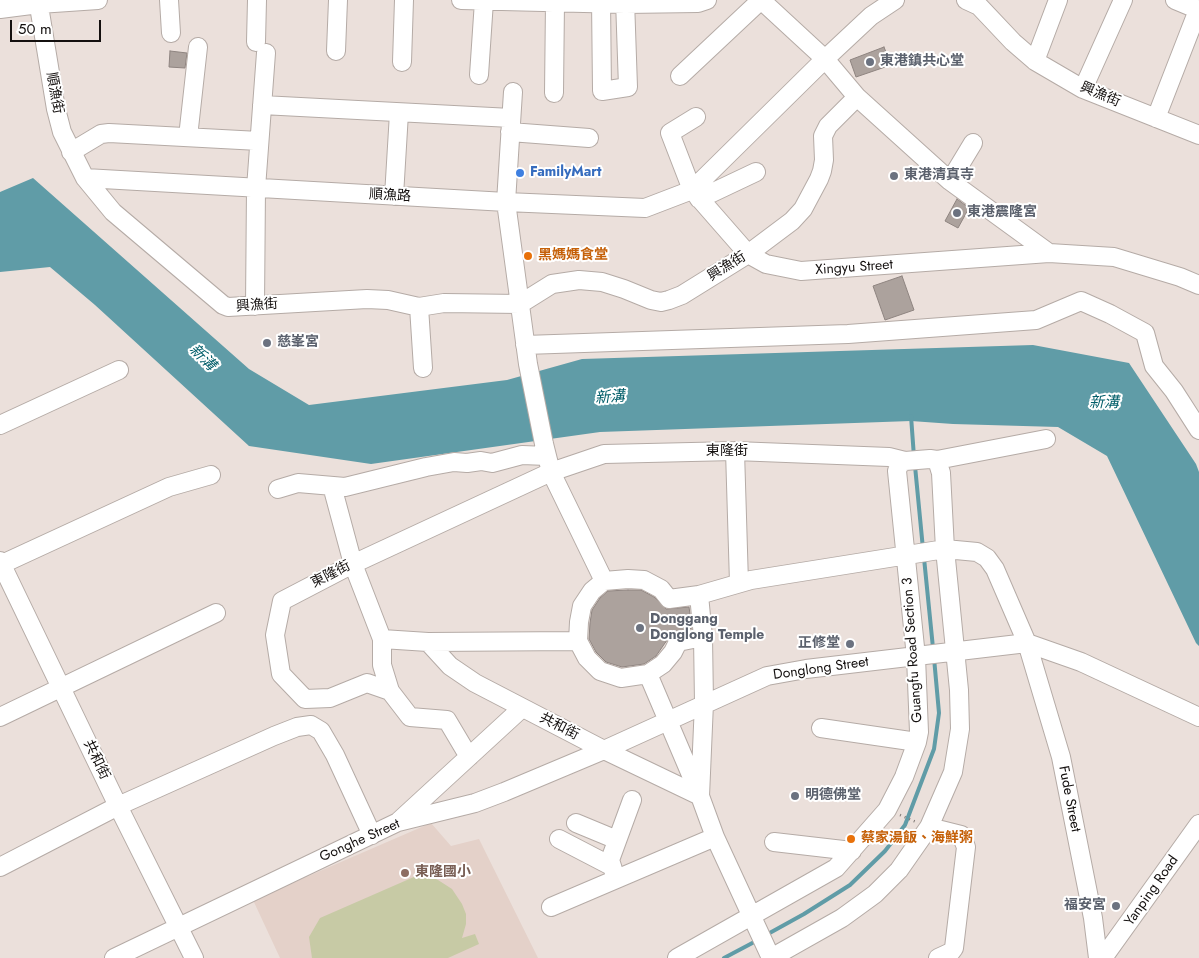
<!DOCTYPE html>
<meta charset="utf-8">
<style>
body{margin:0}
#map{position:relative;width:1199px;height:958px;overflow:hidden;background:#ebe0db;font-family:Jost,sans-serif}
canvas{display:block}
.scale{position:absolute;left:10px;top:20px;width:91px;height:22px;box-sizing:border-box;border:2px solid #14100f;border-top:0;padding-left:6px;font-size:15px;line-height:18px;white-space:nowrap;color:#14100f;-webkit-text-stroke:4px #fff;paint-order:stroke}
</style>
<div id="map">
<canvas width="1199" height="958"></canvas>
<div class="scale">50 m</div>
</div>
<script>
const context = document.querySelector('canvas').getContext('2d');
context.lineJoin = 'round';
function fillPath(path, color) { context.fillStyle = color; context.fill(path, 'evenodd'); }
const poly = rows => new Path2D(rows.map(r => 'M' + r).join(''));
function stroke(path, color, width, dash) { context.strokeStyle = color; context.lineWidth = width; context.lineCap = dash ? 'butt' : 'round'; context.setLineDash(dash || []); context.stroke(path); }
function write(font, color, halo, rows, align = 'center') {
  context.font = font + ' Jost,"Noto Sans TC",sans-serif'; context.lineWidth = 4; context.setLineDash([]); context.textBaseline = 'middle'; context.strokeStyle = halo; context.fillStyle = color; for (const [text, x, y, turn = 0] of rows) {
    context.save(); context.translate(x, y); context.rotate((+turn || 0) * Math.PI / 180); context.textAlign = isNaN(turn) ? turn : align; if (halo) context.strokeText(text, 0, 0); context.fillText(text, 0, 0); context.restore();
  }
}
const built = poly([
 [431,823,451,846,479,839,538,958,280,958,253,900]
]);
const green = poly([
 [423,873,438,880,452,889,462,904,466,914,466,924,462,938,475,934,479,944,448,958,312,958,309,937,320,918]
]);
const water = poly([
 [33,178,249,369,309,405,507,380,582,359,1033,345,1129,363,1196,464,1199,472,1199,646,1196,643,1107,456,1058,427,953,424,911,421,600,432,371,464,249,446,95,305,50,267,0,272,0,192]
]);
const stream = poly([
 [911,416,914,457],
 [915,466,923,549],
 [924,558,933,648],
 [766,935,804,914,850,885,885,851,905,825,934,749,939,713,934,658],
 [724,958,758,940]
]);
const building = poly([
 [884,47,891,65,856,77,850,60,884,47],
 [170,51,187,53,185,68,169,67,170,51],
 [957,199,969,208,958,228,945,221,957,199],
 [902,276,914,310,885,320,873,286,902,276],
 [628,590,641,590,654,597,666,609,689,607,692,628,672,633,656,656,644,664,622,667,606,662,596,652,589,639,590,623,592,610,600,598,608,591,628,590]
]);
const path = poly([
 [900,815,916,822]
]);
const minor = poly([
 [38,0,56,109,62,132,85,178,113,212,223,305,228,307,367,299,388,300,419,307,444,303,520,304,552,284,579,280,602,282,624,289,651,300,661,302,669,300,682,295,748,254,792,221,803,209,819,179,822,171,824,160,823,136,828,126,857,97],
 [169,0,171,33],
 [461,0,625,4,698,3,707,0],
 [601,0,602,91,628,87,625,0],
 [761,0,825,59,857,97,950,181,1049,253],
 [966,0,979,6,1013,42,1035,61,1083,89,1199,135],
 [1175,0,1199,10],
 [0,9,39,4,98,0],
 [256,42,257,0],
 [336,51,338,0],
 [1035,61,1058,0],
 [402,62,404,0],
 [479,75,484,1],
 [680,76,761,0],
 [1083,89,1123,0],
 [513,92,506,202,528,364,544,444,551,472,604,581],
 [554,93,555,2],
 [262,105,511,118],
 [696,117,670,133,692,190,748,254,766,264,801,271,1049,253,1114,257,1180,277,1199,285],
 [1156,118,1198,10],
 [510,132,589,138],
 [188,137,198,47],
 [71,152,101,134,109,133,259,141],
 [85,178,506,202,645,208,692,190,825,59,871,16,895,0],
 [950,181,973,143],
 [394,196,399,113],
 [699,199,756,172],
 [255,306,256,188,266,53],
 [419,307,423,368],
 [525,345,848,334,1036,320,1081,301,1110,314,1145,333,1154,366,1174,391,1199,430],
 [0,425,119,370],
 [735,451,739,583],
 [937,460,1046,439],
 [332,486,353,564,382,639,428,642,578,641],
 [278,489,298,483,345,487,426,467,454,462,467,463,481,461,492,463,522,455,547,456],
 [0,561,118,806,194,958],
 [0,565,169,487,211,475],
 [699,595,751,580,945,549,977,552,987,558,995,569,1027,643,1061,757,1093,918,1098,958],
 [382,639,382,665,390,691,410,717,447,720,469,757],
 [428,642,450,666,475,683,604,750,700,796,704,703,703,637,699,595,669,599,661,589,644,580,628,579,604,581,592,591,582,606,579,622,578,641,587,658,600,671,621,678,648,674,663,664,673,652,678,642,703,637],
 [648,674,700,796,715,837,771,958],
 [390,691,367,683,330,698,305,699,281,674,275,635,282,601,353,564,551,472,604,454,735,451,889,457,905,461],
 [0,717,216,613],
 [821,728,917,742],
 [399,821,522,708],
 [576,823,617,840],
 [929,827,961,835,966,847,954,948,951,952,938,958],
 [559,839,611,866],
 [774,842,852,851],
 [0,867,118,806,274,736,297,727,311,725,321,731,335,755,372,835],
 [616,879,610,860,632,800],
 [551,907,715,837],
 [114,958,398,822,475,803,504,792,604,750,767,676,806,669,1027,643,1081,662,1199,717],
 [677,958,836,868,887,810,904,777,917,742,919,732,916,657,897,471,899,465,905,461,930,459,937,460,941,473,945,549,959,690,960,729,953,772,929,827,899,870,875,894,842,918,771,958],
 [1103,958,1199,824]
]);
const markers = [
 [870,62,5,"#6b7280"],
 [520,173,5,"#3f7fe0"],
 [894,176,5,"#6b7280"],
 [957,213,5,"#6b7280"],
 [528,256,5,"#e8710a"],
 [267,343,5,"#6b7280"],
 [640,628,5,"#6b7280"],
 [850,644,5,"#6b7280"],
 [795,796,5,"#6b7280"],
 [851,839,5,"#e8710a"],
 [405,873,5,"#8d6e63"],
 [1116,906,5,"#6b7280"]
];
const worshipNames = [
 ["東港鎮共心堂",880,62],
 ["東港清真寺",904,176],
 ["東港震隆宮",967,213],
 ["慈峯宮",277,343],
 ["Donggang",650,620],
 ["Donglong Temple",650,636],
 ["正修堂",840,644,"right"],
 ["明德佛堂",805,796],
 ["福安宮",1106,906,"right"]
];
const streetNames = [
 ["順漁街",54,93,80],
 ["興漁街",1100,95,23],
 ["順漁路",390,196,3],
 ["興漁街",727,267,-32],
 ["Xingyu Street",854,268,-4],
 ["興漁街",257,306,-4],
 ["東隆街",727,452],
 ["東隆街",331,575,-27],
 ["Guangfu Road Section 3",913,650,-94],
 ["Donglong Street",821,669,-8],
 ["共和街",559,727,27],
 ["共和街",96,760,64],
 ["Fude Street",1069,799,79],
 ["Gonghe Street",360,841,-24],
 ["Yanping Road",1152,891,-55]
];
const shopNames = [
 ["FamilyMart",530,173]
];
const foodNames = [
 ["黑媽媽食堂",538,256],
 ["蔡家湯飯、海鮮粥",861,839]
];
const educationNames = [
 ["東隆國小",415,873]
];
const waterNames = [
 ["新溝",202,358,45],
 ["新溝",610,398,-4],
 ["新溝",1104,403]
];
fillPath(built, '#e4d1c9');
fillPath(green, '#c7caa5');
fillPath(water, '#609ca7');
stroke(stream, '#609ca7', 4);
fillPath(building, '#aca29d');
stroke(building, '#8e8480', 1);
stroke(minor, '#b5aba6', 20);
stroke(path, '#7e7774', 2.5, [1, 4]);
stroke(minor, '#fff', 18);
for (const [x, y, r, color] of markers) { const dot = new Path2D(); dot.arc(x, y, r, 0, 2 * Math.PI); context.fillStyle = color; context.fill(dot); stroke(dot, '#fff', 2); }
write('bold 14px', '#5b616d', '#fff', worshipNames, 'left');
write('14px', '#14100f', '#fff', streetNames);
write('bold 14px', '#366cbe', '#fff', shopNames, 'left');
write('bold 14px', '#c56008', '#fff', foodNames, 'left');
write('bold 14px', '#785e54', '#fff', educationNames, 'left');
write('italic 15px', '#015d69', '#fff', waterNames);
</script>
